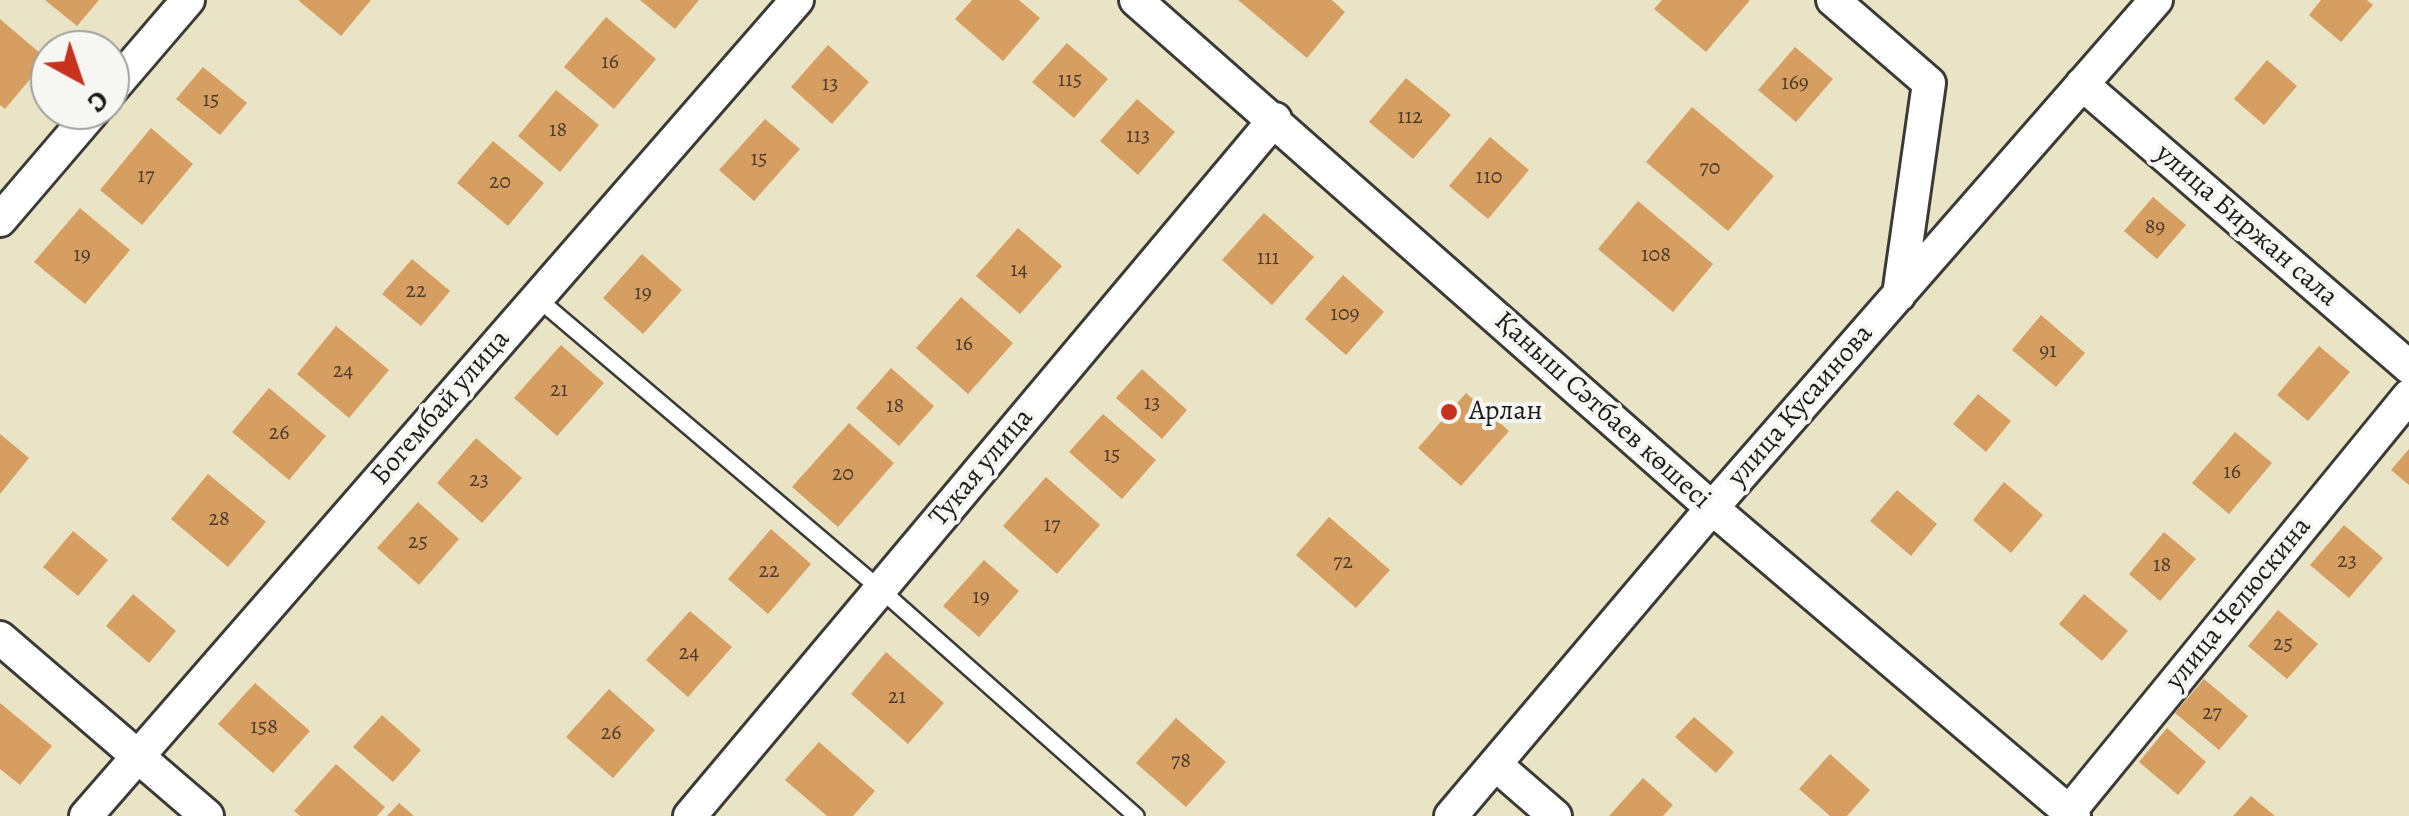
<!DOCTYPE html>
<meta charset="utf-8">
<style>
body{margin:0}
#map{position:relative;width:2409px;height:816px;overflow:hidden;background:#eae4c6;font-family:Alegreya,serif}
canvas{display:block}
.north{position:absolute;left:30px;top:30px;width:100px;height:100px;box-sizing:border-box;background:#f6f6f2;border:2px solid #9f9f9c;border-radius:50%;rotate:140deg;font-size:28px;font-weight:700;line-height:40px;text-align:center;color:#1c1c1c}
.north::after{content:'';display:block;margin:auto;width:35px;height:45px;background:#c8321e;clip-path:polygon(50% 0,100% 100%,50% 72%,0 100%)}
</style>
<div id="map">
<canvas width="2409" height="816"></canvas>
<div class="north">С</div>
</div>
<script>
const context = document.querySelector('canvas').getContext('2d');
context.lineJoin = 'round';
function fillPath(path, color) { context.fillStyle = color; context.fill(path, 'evenodd'); }
const poly = rows => new Path2D(rows.map(r => 'M' + r).join(''));
function stroke(path, color, width, dash) { context.strokeStyle = color; context.lineWidth = width; context.lineCap = dash ? 'butt' : 'round'; context.setLineDash(dash || []); context.stroke(path); }
function write(font, color, halo, rows, align = 'center') {
  context.font = font + ' Alegreya,serif'; context.lineWidth = 8; context.setLineDash([]); context.textBaseline = 'middle'; context.strokeStyle = halo; context.fillStyle = color; for (const [text, x, y, turn = 0] of rows) {
    context.save(); context.translate(x, y); context.rotate((+turn || 0) * Math.PI / 180); context.textAlign = isNaN(turn) ? turn : align; if (halo) context.strokeText(text, 0, 0); context.fillText(text, 0, 0); context.restore();
  }
}
const building = poly([
 [45,0,99,0,77,26],
 [298,0,371,0,341,36],
 [640,0,699,0,675,29],
 [972,0,1019,0,1040,18,1003,61,955,19],
 [1238,0,1332,0,1345,12,1307,58],
 [1662,0,1750,0,1706,52,1654,9],
 [2321,0,2367,0,2373,5,2341,42,2309,15],
 [606,17,656,59,614,109,564,67],
 [0,19,47,59,5,109,0,105],
 [1067,43,1108,79,1074,118,1032,82],
 [828,45,869,82,832,124,791,87],
 [1795,47,1833,79,1796,122,1758,90],
 [2267,60,2297,86,2264,125,2234,99],
 [203,67,247,103,220,135,176,99],
 [1406,78,1451,115,1413,159,1369,122],
 [556,90,599,125,560,172,518,136],
 [1137,99,1175,132,1138,175,1100,141],
 [1692,107,1774,176,1728,231,1646,162],
 [765,119,800,149,754,201,719,170],
 [151,128,193,164,142,225,100,190],
 [1490,137,1529,170,1488,219,1449,186],
 [493,141,544,183,508,226,457,183],
 [2153,197,2186,225,2157,259,2124,231],
 [1638,201,1713,264,1673,312,1598,249],
 [80,208,130,250,85,304,34,262],
 [1264,213,1314,257,1272,305,1222,260],
 [1018,228,1062,266,1020,314,976,276],
 [642,254,682,290,643,334,603,298],
 [412,259,450,291,421,326,382,294],
 [1343,275,1384,312,1346,355,1305,319],
 [961,297,1013,343,968,394,916,348],
 [2041,315,2085,353,2056,387,2012,350],
 [336,326,389,370,349,418,297,374],
 [561,345,604,383,557,436,514,398],
 [2319,346,2350,372,2308,421,2277,395],
 [891,368,934,406,899,446,856,408],
 [1142,369,1187,410,1162,439,1116,398],
 [269,388,326,436,289,480,232,432],
 [1466,393,1509,431,1461,486,1418,448],
 [1978,394,2011,421,1986,452,1953,424],
 [1103,414,1156,460,1122,499,1069,452],
 [849,423,894,463,838,527,792,487],
 [2235,432,2272,463,2229,514,2192,483],
 [0,434,29,458,0,494],
 [476,438,522,478,482,523,437,483],
 [2409,449,2409,485,2391,470],
 [208,474,266,522,228,567,171,519],
 [1046,477,1100,525,1057,574,1003,526],
 [2004,482,2043,515,2011,553,1973,520],
 [1897,490,1937,524,1911,556,1870,521],
 [418,502,459,539,419,585,377,548],
 [1329,517,1390,570,1356,608,1296,555],
 [2344,525,2383,558,2349,598,2310,565],
 [771,529,811,564,768,614,728,579],
 [73,531,108,560,78,596,43,567],
 [2164,532,2196,559,2160,601,2129,574],
 [984,560,1019,591,979,637,943,606],
 [133,594,176,631,149,663,106,626],
 [2084,594,2128,631,2102,661,2059,624],
 [2278,610,2318,644,2287,679,2248,646],
 [690,611,732,647,688,697,646,660],
 [886,652,944,703,908,744,851,694],
 [2204,679,2248,716,2219,750,2175,713],
 [255,683,310,731,273,773,218,724],
 [609,689,655,730,613,778,566,737],
 [0,703,52,746,20,785,0,769],
 [382,715,421,750,393,782,353,747],
 [1694,717,1734,752,1716,773,1675,737],
 [1176,718,1226,762,1186,807,1136,763],
 [2167,728,2206,762,2178,795,2139,762],
 [819,742,875,791,853,816,827,816,785,780],
 [1830,754,1870,790,1847,816,1830,816,1799,789],
 [336,764,385,807,377,816,300,816,294,811],
 [1643,778,1673,805,1663,816,1609,816],
 [2251,796,2275,816,2233,816],
 [399,803,414,816,387,816]
]);
const lane = poly([
 [537,298,880,589,1136,816]
]);
const street = poly([
 [1136,0,1712,508,2074,816],
 [1833,0,1929,83,1899,295],
 [2082,84,2409,367],
 [110,91,188,0],
 [0,220,94,110],
 [0,638,207,816],
 [1495,764,1555,816],
 [2069,812,2409,396],
 [86,816,797,0],
 [690,816,1275,119],
 [1451,816,1712,508,2156,0]
]);
const markers = [
 [1449,412,10,"#c8321e"]
];
const numberNames = [
 ["16",610,63],
 ["115",1070,81],
 ["169",1795,84],
 ["13",830,85],
 ["15",211,101],
 ["112",1410,118],
 ["18",558,131],
 ["113",1138,137],
 ["15",759,160],
 ["70",1710,169],
 ["17",146,177],
 ["110",1489,178],
 ["20",500,183],
 ["89",2155,228],
 ["19",82,256],
 ["108",1656,256],
 ["111",1268,259],
 ["14",1019,271],
 ["22",416,292],
 ["19",643,294],
 ["109",1345,315],
 ["16",964,345],
 ["91",2048,352],
 ["24",343,372],
 ["21",559,391],
 ["13",1152,404],
 ["18",895,407],
 ["26",279,434],
 ["15",1112,456],
 ["16",2232,473],
 ["20",843,475],
 ["23",479,481],
 ["28",219,520],
 ["17",1052,526],
 ["25",418,543],
 ["23",2347,562],
 ["72",1343,563],
 ["18",2162,566],
 ["22",769,572],
 ["19",981,598],
 ["25",2283,645],
 ["24",689,654],
 ["21",897,698],
 ["27",2212,714],
 ["158",264,728],
 ["26",611,734],
 ["78",1181,762]
];
const streetNames = [
 ["улица Биржан сала",2246,226,41],
 ["улица Кусаинова",1801,406,-49],
 ["Богембай улица",441,408,-49],
 ["Қаныш Сәтбаев көшесі",1602,411,42],
 ["Тукая улица",982,468,-50],
 ["улица Челюскина",2239,604,-51]
];
const poiNames = [
 ["Арлан",1469,412]
];
fillPath(building, '#d79e61');
stroke(lane, '#3b3a36', 20);
stroke(street, '#3b3a36', 38);
stroke(lane, '#fff', 15);
stroke(street, '#fff', 32);
for (const [x, y, r, color] of markers) { const dot = new Path2D(); dot.arc(x, y, r, 0, 2 * Math.PI); context.fillStyle = color; context.fill(dot); stroke(dot, '#f6f6f2', 4); }
write('22px', '#4b3c2d', null, numberNames);
write('28px', '#1c1c1c', '#f6f6f2', streetNames);
write('28px', '#1c1c1c', '#f6f6f2', poiNames, 'left');
</script>
